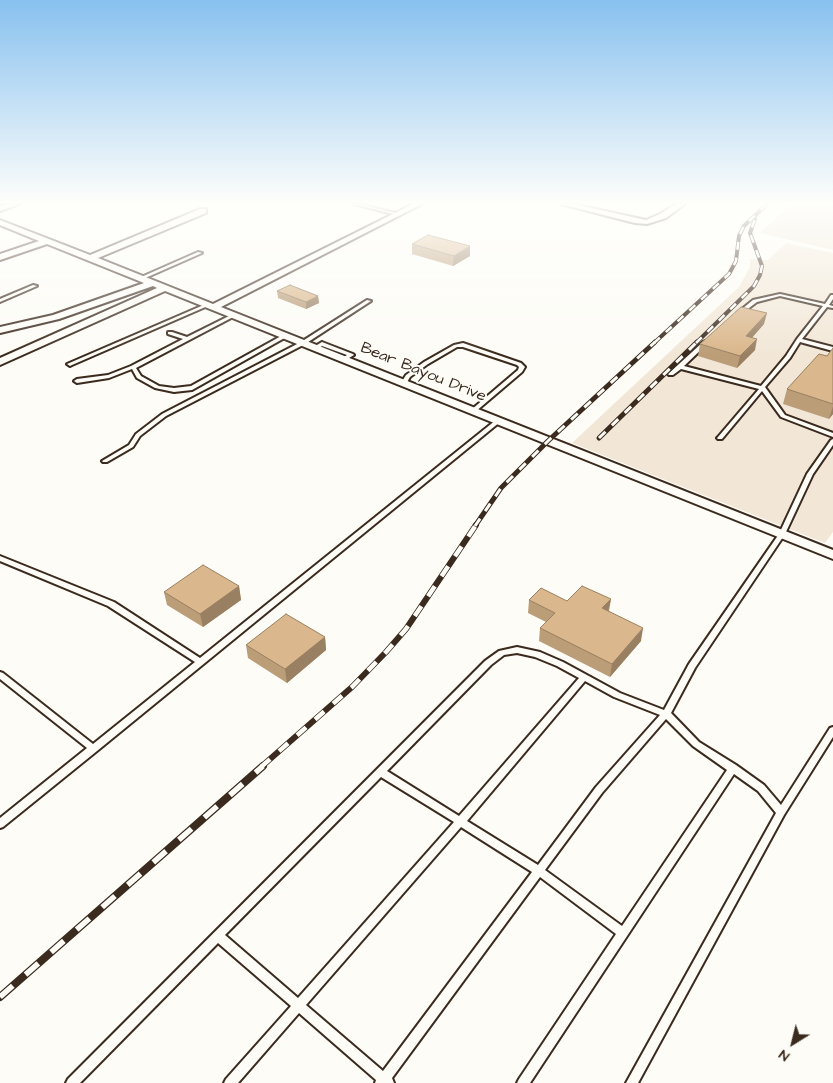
<!DOCTYPE html>
<style>
body{margin:0}
#map{position:relative;width:833px;height:1083px;overflow:hidden;background:#fdfcf7;font-family:"Architects Daughter",sans-serif}
canvas{display:block}
.north{position:absolute;left:768px;top:1018px;width:50px;height:50px;-webkit-text-stroke:4px #fdfcf7;paint-order:stroke;rotate:216deg;font-size:14px;font-weight:700;line-height:20px;text-align:center;color:#3b2a1e}
.north::after{content:'';display:block;margin:auto;width:18px;height:22px;background:#3b2a1e;clip-path:polygon(50% 0,100% 100%,50% 72%,0 100%)}
</style>
<div id="map">
<canvas width="833" height="1083"></canvas>
<div class="north">N</div>
</div>
<script>
const context = document.querySelector('canvas').getContext('2d');
context.lineJoin = 'round';
function fillPath(path, color) { context.fillStyle = color; context.fill(path, 'evenodd'); }
const poly = rows => new Path2D(rows.map(r => 'M' + r).join(''));
function stroke(path, color, width, dash) { context.strokeStyle = color; context.lineWidth = width; context.lineCap = dash ? 'butt' : 'round'; context.setLineDash(dash || []); context.stroke(path); }
function write(font, color, halo, rows, align = 'center') {
  context.font = font + ' "Architects Daughter",sans-serif'; context.lineWidth = 4; context.setLineDash([]); context.textBaseline = 'middle'; context.strokeStyle = halo; context.fillStyle = color; for (const [text, x, y, turn = 0] of rows) {
    context.save(); context.translate(x, y); context.rotate((+turn || 0) * Math.PI / 180); context.textAlign = isNaN(turn) ? turn : align; if (halo) context.strokeText(text, 0, 0); context.fillText(text, 0, 0); context.restore();
  }
}
const built = poly([
 [792,204,833,204,833,250,760,233],
 [786,243,833,253,833,532,825,543,572,443,739,287,750,267,750,259,768,260]
]);
const service = poly([
 [354,204,359,204,399,214,397,215,354,204],
 [198,252,202,253,143,279,139,278,198,252],
 [33,285,37,286,0,302,0,299,33,285],
 [780,294,825,304,831,295,833,295,833,299,829,305,833,306,833,308,827,307,802,339,833,347,833,351,800,342,790,358,765,387,785,415,833,433,833,437,781,417,762,391,722,439,718,439,717,438,718,437,759,389,681,369,673,375,669,375,668,374,703,342,705,341,708,343,707,344,684,366,761,386,786,356,797,339,823,306,780,296,757,302,741,314,737,313,753,300,780,294],
 [367,300,371,301,305,344,166,416,140,436,133,447,107,462,103,462,102,461,129,445,136,434,162,414,301,342,367,300],
 [206,304,210,305,72,365,70,366,67,364,206,304],
 [233,314,235,315,235,316,136,368,141,376,159,386,174,388,191,386,283,335,287,335,288,336,192,390,174,392,155,388,137,378,132,369,109,378,77,383,74,381,77,379,108,375,131,366,183,339,168,334,168,332,172,332,187,337,233,314],
 [322,342,353,354,354,355,344,361,341,359,347,355,322,346,315,350,312,348,322,342],
 [463,343,521,363,525,367,522,372,475,412,473,413,470,411,471,410,518,370,519,367,517,365,463,347,457,347,428,364,410,377,406,384,402,384,401,383,406,375,424,362,454,345,463,343],
 [498,419,500,420,500,422,97,751,3,827,0,828,0,818,87,748,0,679,0,672,3,673,93,744,195,662,108,606,0,561,0,556,114,602,200,658,496,420,498,419],
 [833,439,833,445,813,474,785,534,695,668,671,713,699,742,736,765,764,785,781,805,830,728,833,727,833,737,784,815,638,1083,626,1083,776,813,758,791,734,774,530,1083,517,1083,519,1079,616,934,540,877,392,1078,394,1083,375,1083,376,1080,299,1013,238,1083,224,1083,226,1079,291,1006,218,943,80,1083,66,1083,68,1079,485,661,499,651,517,647,540,652,563,662,620,693,664,710,689,664,779,534,807,474,831,440,833,439],
 [517,653,535,657,557,666,579,678,459,816,387,771,491,665,504,655,517,653],
 [585,681,614,697,660,715,596,787,538,865,467,821,585,681],
 [666,719,693,746,727,770,622,926,545,870,602,793,666,719],
 [381,777,454,822,298,998,225,935,381,777],
 [461,827,532,872,383,1071,306,1005,461,827]
]);
const minor = poly([
 [8,204,19,204,0,211,0,206,8,204],
 [413,204,422,204,221,307,833,550,833,559,165,291,0,365,0,358,157,288,153,286,59,319,0,333,0,327,53,315,144,283,47,244,0,260,0,254,39,241,0,225,0,220,90,255,200,209,206,209,206,213,98,258,213,304,413,204],
 [561,204,573,204,646,220,660,214,676,204,685,204,666,218,647,224,635,223,561,204]
]);
const railFar3 = poly([
 [654,343,729,274,736,261,739,236,744,226,767,204],
 [696,343,754,286,760,275,762,266,750,233,755,219]
]);
const railFar2 = poly([
 [599,438,697,342],
 [475,526,501,488,548,441,655,342]
]);
const railFar1 = poly([
 [261,767,352,687,386,652,406,629,476,525]
]);
const rail = poly([
 [0,997,263,766]
]);
const wall = poly([
 [412,244,470,256,453,266,412,254],
 [277,291,318,296,319,303,306,309,278,298],
 [764,324,752,337,755,350,737,368,698,356,700,344],
 [833,348,833,414,829,419,783,404,787,389,827,356],
 [239,586,241,600,203,627,167,605,164,592],
 [611,599,609,611,641,641,610,677,539,641,540,628,546,622,528,613,529,600,567,601],
 [325,637,326,650,287,683,248,658,246,645]
]);
const shadedWall = poly([
 [470,246,470,256,453,266,454,256],
 [318,296,319,303,306,309,306,302],
 [767,313,764,324,744,347,746,336],
 [757,339,755,350,737,368,740,356],
 [833,406,833,414,829,419],
 [239,586,241,600,203,627,200,614],
 [611,599,608,612,602,608],
 [643,628,641,641,610,677,612,664],
 [325,637,326,650,287,683,285,669]
]);
const building = poly([
 [428,235,470,246,454,256,412,244,428,235],
 [290,285,318,296,306,302,277,291,290,285],
 [741,307,767,313,746,336,757,339,740,356,700,344,741,307],
 [833,348,833,404,787,389,819,354,827,356,833,348],
 [203,565,239,586,200,614,164,592,203,565],
 [582,586,611,599,602,608,643,628,612,664,540,628,555,613,529,600,541,588,567,601,582,586],
 [286,614,325,637,285,669,246,645,286,614]
]);
const streetNames = [
 ["Bear Bayou Drive",423,373,22]
];
fillPath(built, '#f2e7d7');
stroke(service, '#3b2a1e', 4);
stroke(minor, '#3b2a1e', 4);
fillPath(service, '#fdfcf7');
fillPath(minor, '#fdfcf7');
stroke(railFar3, '#3b2a1e', 4);
stroke(railFar2, '#3b2a1e', 5);
stroke(railFar1, '#3b2a1e', 6);
stroke(rail, '#3b2a1e', 8);
stroke(railFar3, '#fdfcf7', 2.5, [8]);
stroke(railFar2, '#fdfcf7', 3, [9]);
stroke(railFar1, '#fdfcf7', 4.5, [12]);
stroke(rail, '#fdfcf7', 5.5, [17]);
fillPath(wall, '#bb9d78');
fillPath(shadedWall, '#998062');
fillPath(building, '#dab78c');
stroke(building, '#998062', 1);
const sky = context.createLinearGradient(0, 0, 0, 355);
sky.addColorStop(0, '#88c1ef');
sky.addColorStop(0.57, '#fefefb');
sky.addColorStop(1, '#fefefb00');
context.fillStyle = sky;
context.fillRect(0, 0, 833, 355);
write('16px', '#3b2a1e', '#fdfcf7', streetNames);
</script>
